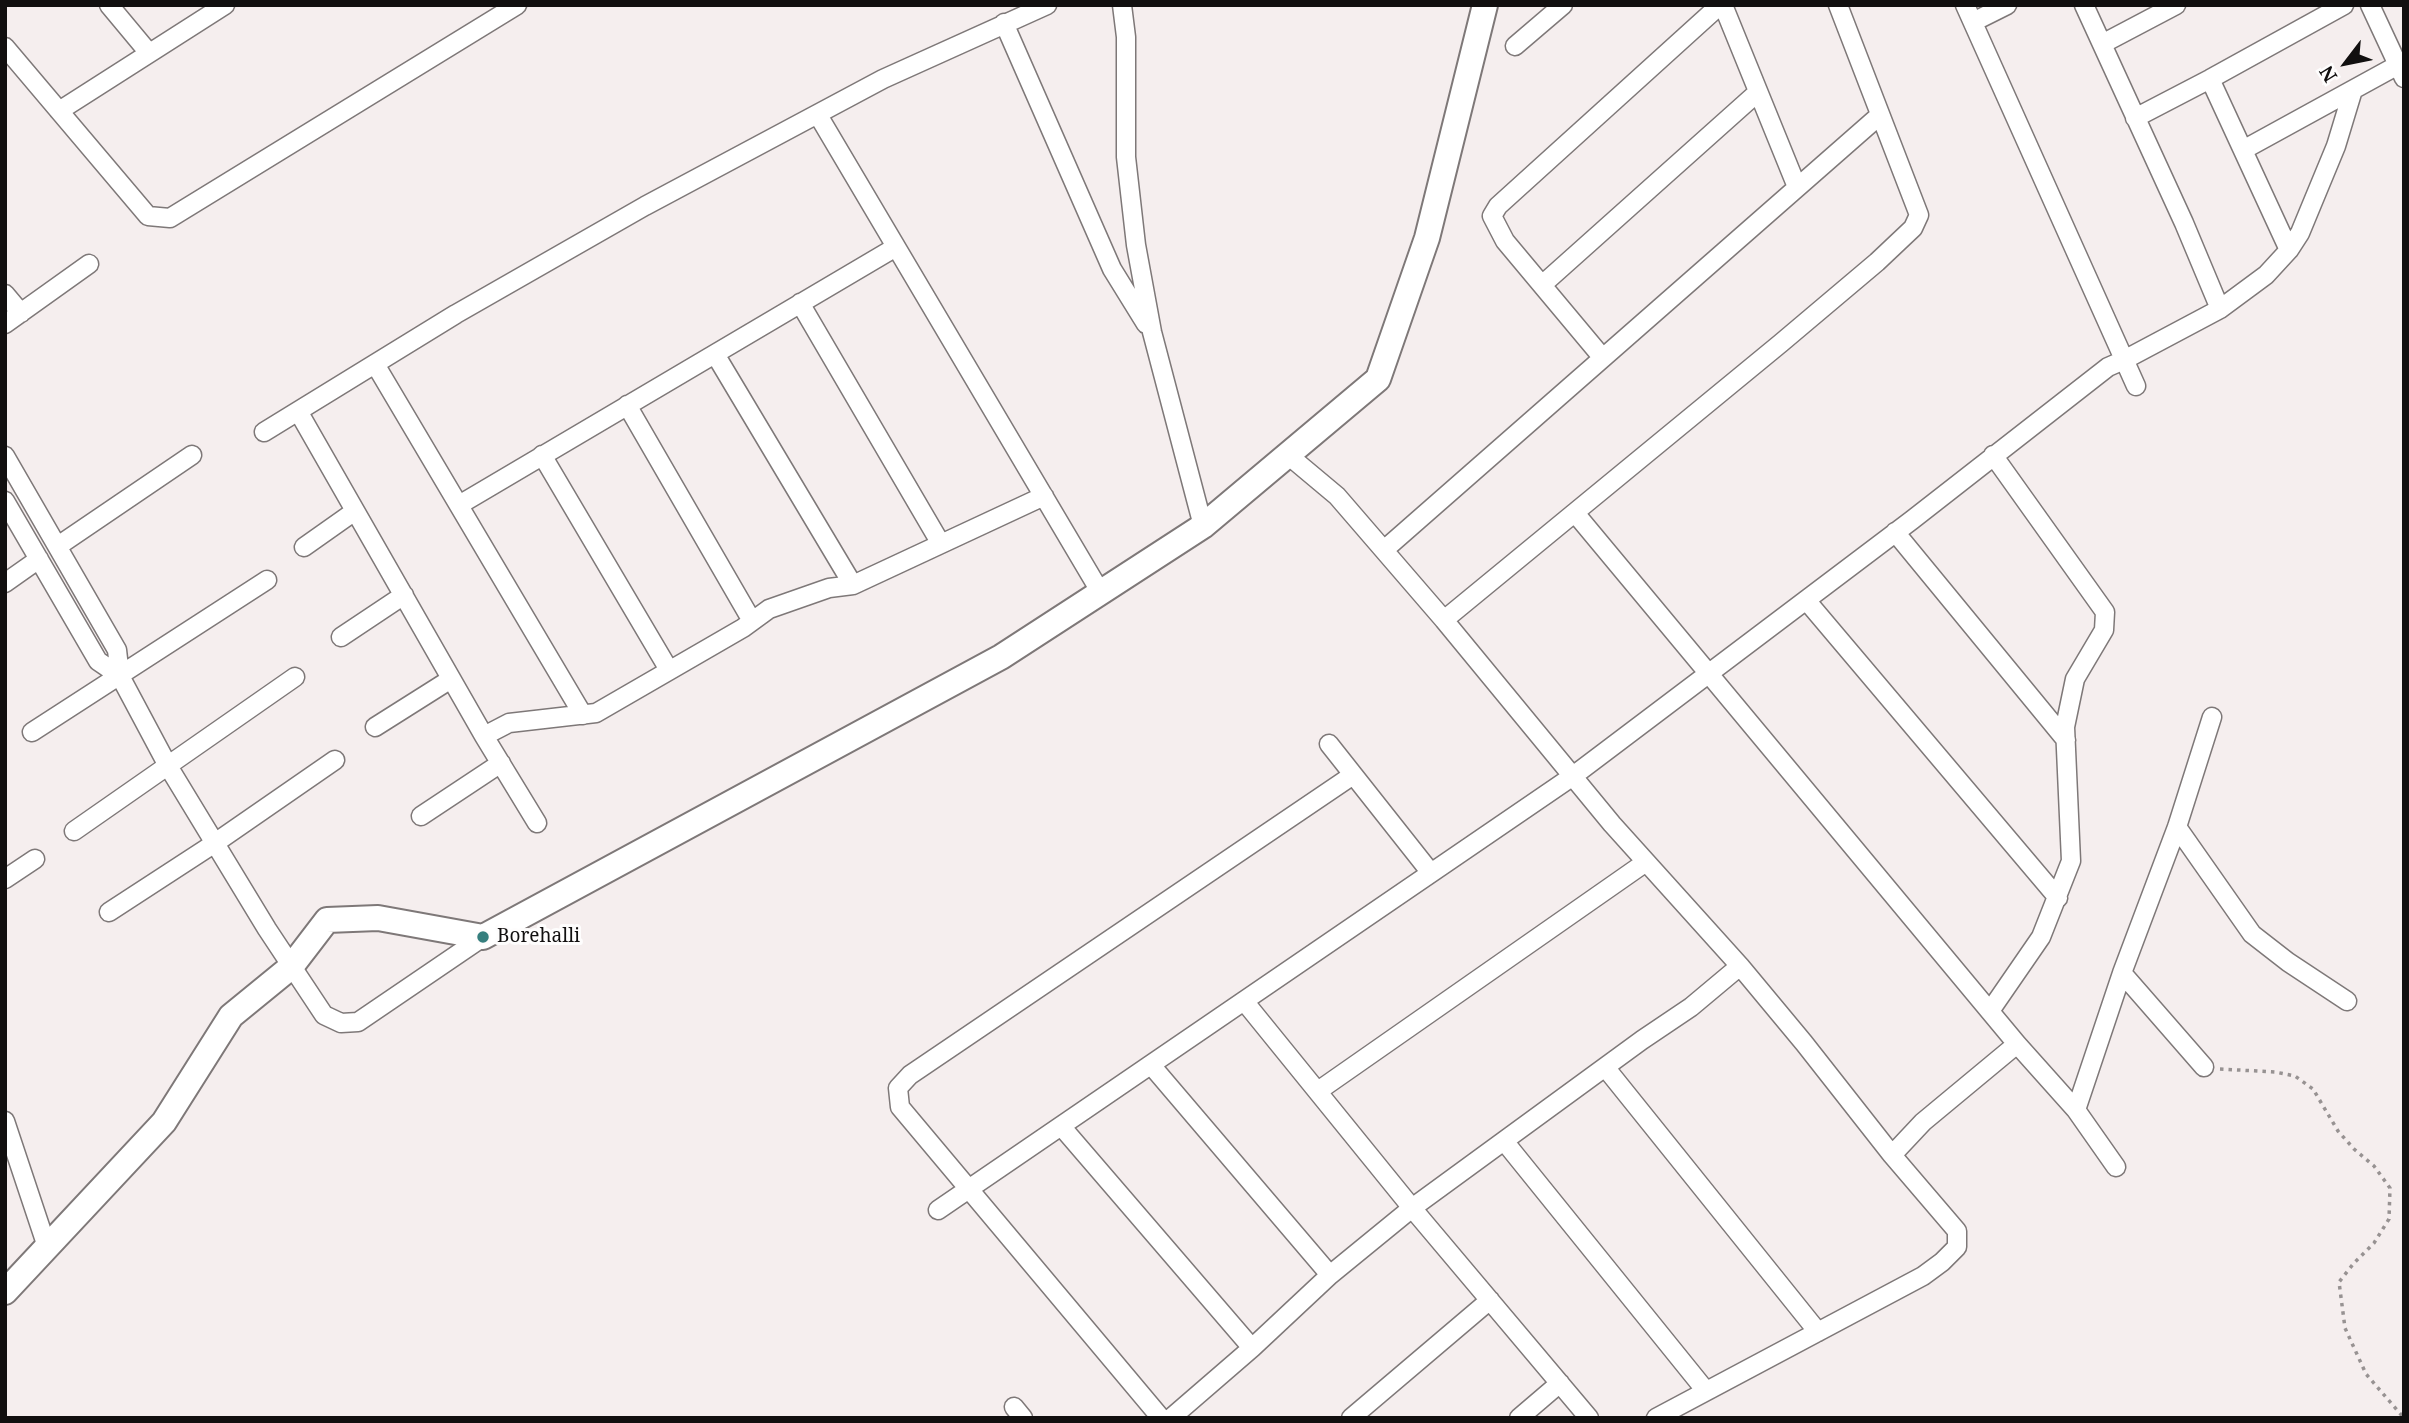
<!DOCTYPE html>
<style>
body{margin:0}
#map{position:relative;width:2409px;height:1423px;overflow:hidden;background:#f5eeee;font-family:"Noto Serif",serif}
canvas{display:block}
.frame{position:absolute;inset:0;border:7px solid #110f0f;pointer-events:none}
.north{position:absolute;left:2311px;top:28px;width:70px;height:70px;-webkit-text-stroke:5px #fefdfd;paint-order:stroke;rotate:238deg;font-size:19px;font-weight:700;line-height:28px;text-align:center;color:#110f0f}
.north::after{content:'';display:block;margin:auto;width:24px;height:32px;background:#110f0f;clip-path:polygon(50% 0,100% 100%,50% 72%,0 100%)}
</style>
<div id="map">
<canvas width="2409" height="1423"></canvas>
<div class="frame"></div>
<div class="north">N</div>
</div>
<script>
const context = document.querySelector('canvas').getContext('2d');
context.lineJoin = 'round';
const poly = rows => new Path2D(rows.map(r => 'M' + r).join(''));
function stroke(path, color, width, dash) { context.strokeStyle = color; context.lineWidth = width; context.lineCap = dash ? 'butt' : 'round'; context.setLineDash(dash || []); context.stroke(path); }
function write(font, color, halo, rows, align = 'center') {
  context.font = font + ' "Noto Serif",serif'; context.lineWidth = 6; context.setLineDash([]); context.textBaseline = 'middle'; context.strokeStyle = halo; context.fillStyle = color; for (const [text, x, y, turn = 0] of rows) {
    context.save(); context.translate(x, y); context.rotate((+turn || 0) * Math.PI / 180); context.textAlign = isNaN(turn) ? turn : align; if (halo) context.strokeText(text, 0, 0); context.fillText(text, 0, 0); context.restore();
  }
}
const path = poly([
 [2220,1069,2275,1072,2295,1076,2313,1089,2338,1131,2354,1149,2374,1166,2390,1188,2389,1219,2374,1243,2354,1263,2339,1282,2345,1328,2366,1374,2404,1418]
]);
const street = poly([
 [109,5,149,53],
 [1122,5,1126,37,1126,157,1136,245,1152,332,1203,526],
 [1723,5,1797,187],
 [1965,5,2136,386],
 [2084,5,2184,223,2220,309],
 [2370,5,2404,78],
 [1973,22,2007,5],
 [1004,23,1112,269,1146,324],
 [2102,44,2176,5],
 [1515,46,1563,5],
 [5,47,148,216,170,218,517,5],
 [2210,79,2289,250],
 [59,111,225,5],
 [818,115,1101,593],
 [2135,118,2210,79,2344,5],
 [2243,150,2398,65],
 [1542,285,1758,92],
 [5,294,21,313],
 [800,303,941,544],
 [5,324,89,264],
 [715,354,853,585],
 [1602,357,1505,241,1492,216,1498,206,1720,5],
 [375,364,583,715],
 [627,405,752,621],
 [298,411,484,736,537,823],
 [264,432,456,314,645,206,883,79,1047,5],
 [542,455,669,670],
 [5,456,117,650,120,676,168,766,267,929,324,1015,341,1023,358,1022,483,937],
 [5,501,98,661,120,676],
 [459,505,896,247],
 [1575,513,2017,1044],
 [1895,532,2066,740],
 [58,546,192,455],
 [304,547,355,511],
 [1384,550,1880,115],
 [5,583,39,559],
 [1806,600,2058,898],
 [1444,620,1781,343,1877,262,1913,228,1919,215,1838,5],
 [341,637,404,595],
 [375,727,451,679],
 [32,732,267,580],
 [484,736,509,723,596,713,743,628,769,609,829,588,853,585,1044,496],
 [1329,744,1431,873],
 [421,816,501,763],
 [2177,827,2252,934,2288,962,2347,1001],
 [74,831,295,677],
 [5,879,35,859],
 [109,912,215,843,335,760],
 [1740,966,1804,1043,1892,1155,1923,1122,2017,1044,2076,1110,2116,1167],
 [2122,973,2204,1067],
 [1244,1001,1412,1208,1589,1418],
 [1990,1011,2041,937,2071,861,2065,727,2075,679,2104,630,2105,612,1993,455],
 [1151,1065,1330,1275],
 [1605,1067,1818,1332],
 [1318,1091,1646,862],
 [2076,1110,2122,973,2177,827,2212,717],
 [5,1121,47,1247],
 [1061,1126,1252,1348],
 [1504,1141,1706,1391],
 [938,1210,1573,776,1912,520,2108,367,2124,360,2220,309,2266,275,2289,250,2300,233,2336,146,2353,90],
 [1014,1407,1023,1418],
 [1161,1418,900,1107,898,1088,910,1075,1353,775],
 [1171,1418,1252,1348,1330,1275,1412,1208,1642,1040,1691,1007,1740,966,1612,824,1444,620,1337,496,1288,455],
 [1351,1418,1490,1300],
 [1519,1418,1560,1383],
 [1656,1418,1923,1276,1942,1262,1957,1247,1957,1231,1892,1155]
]);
const secondary = poly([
 [5,1292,164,1122,231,1016,291,967,327,920,378,918,483,937,1001,657,1203,526,1378,379,1427,238,1485,5]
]);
const markers = [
 [483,937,7,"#367f7e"]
];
const poiNames = [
 ["Borehalli",497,937]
];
stroke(street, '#7e7878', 21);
stroke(secondary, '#7e7878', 28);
stroke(path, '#979292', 3.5, [3.5, 5]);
stroke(street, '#fff', 18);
stroke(secondary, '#fff', 24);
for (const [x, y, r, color] of markers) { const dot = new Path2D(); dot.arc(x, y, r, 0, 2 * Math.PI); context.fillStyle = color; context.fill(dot); stroke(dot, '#fefdfd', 2.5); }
write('19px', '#110f0f', '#fefdfd', poiNames, 'left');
</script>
